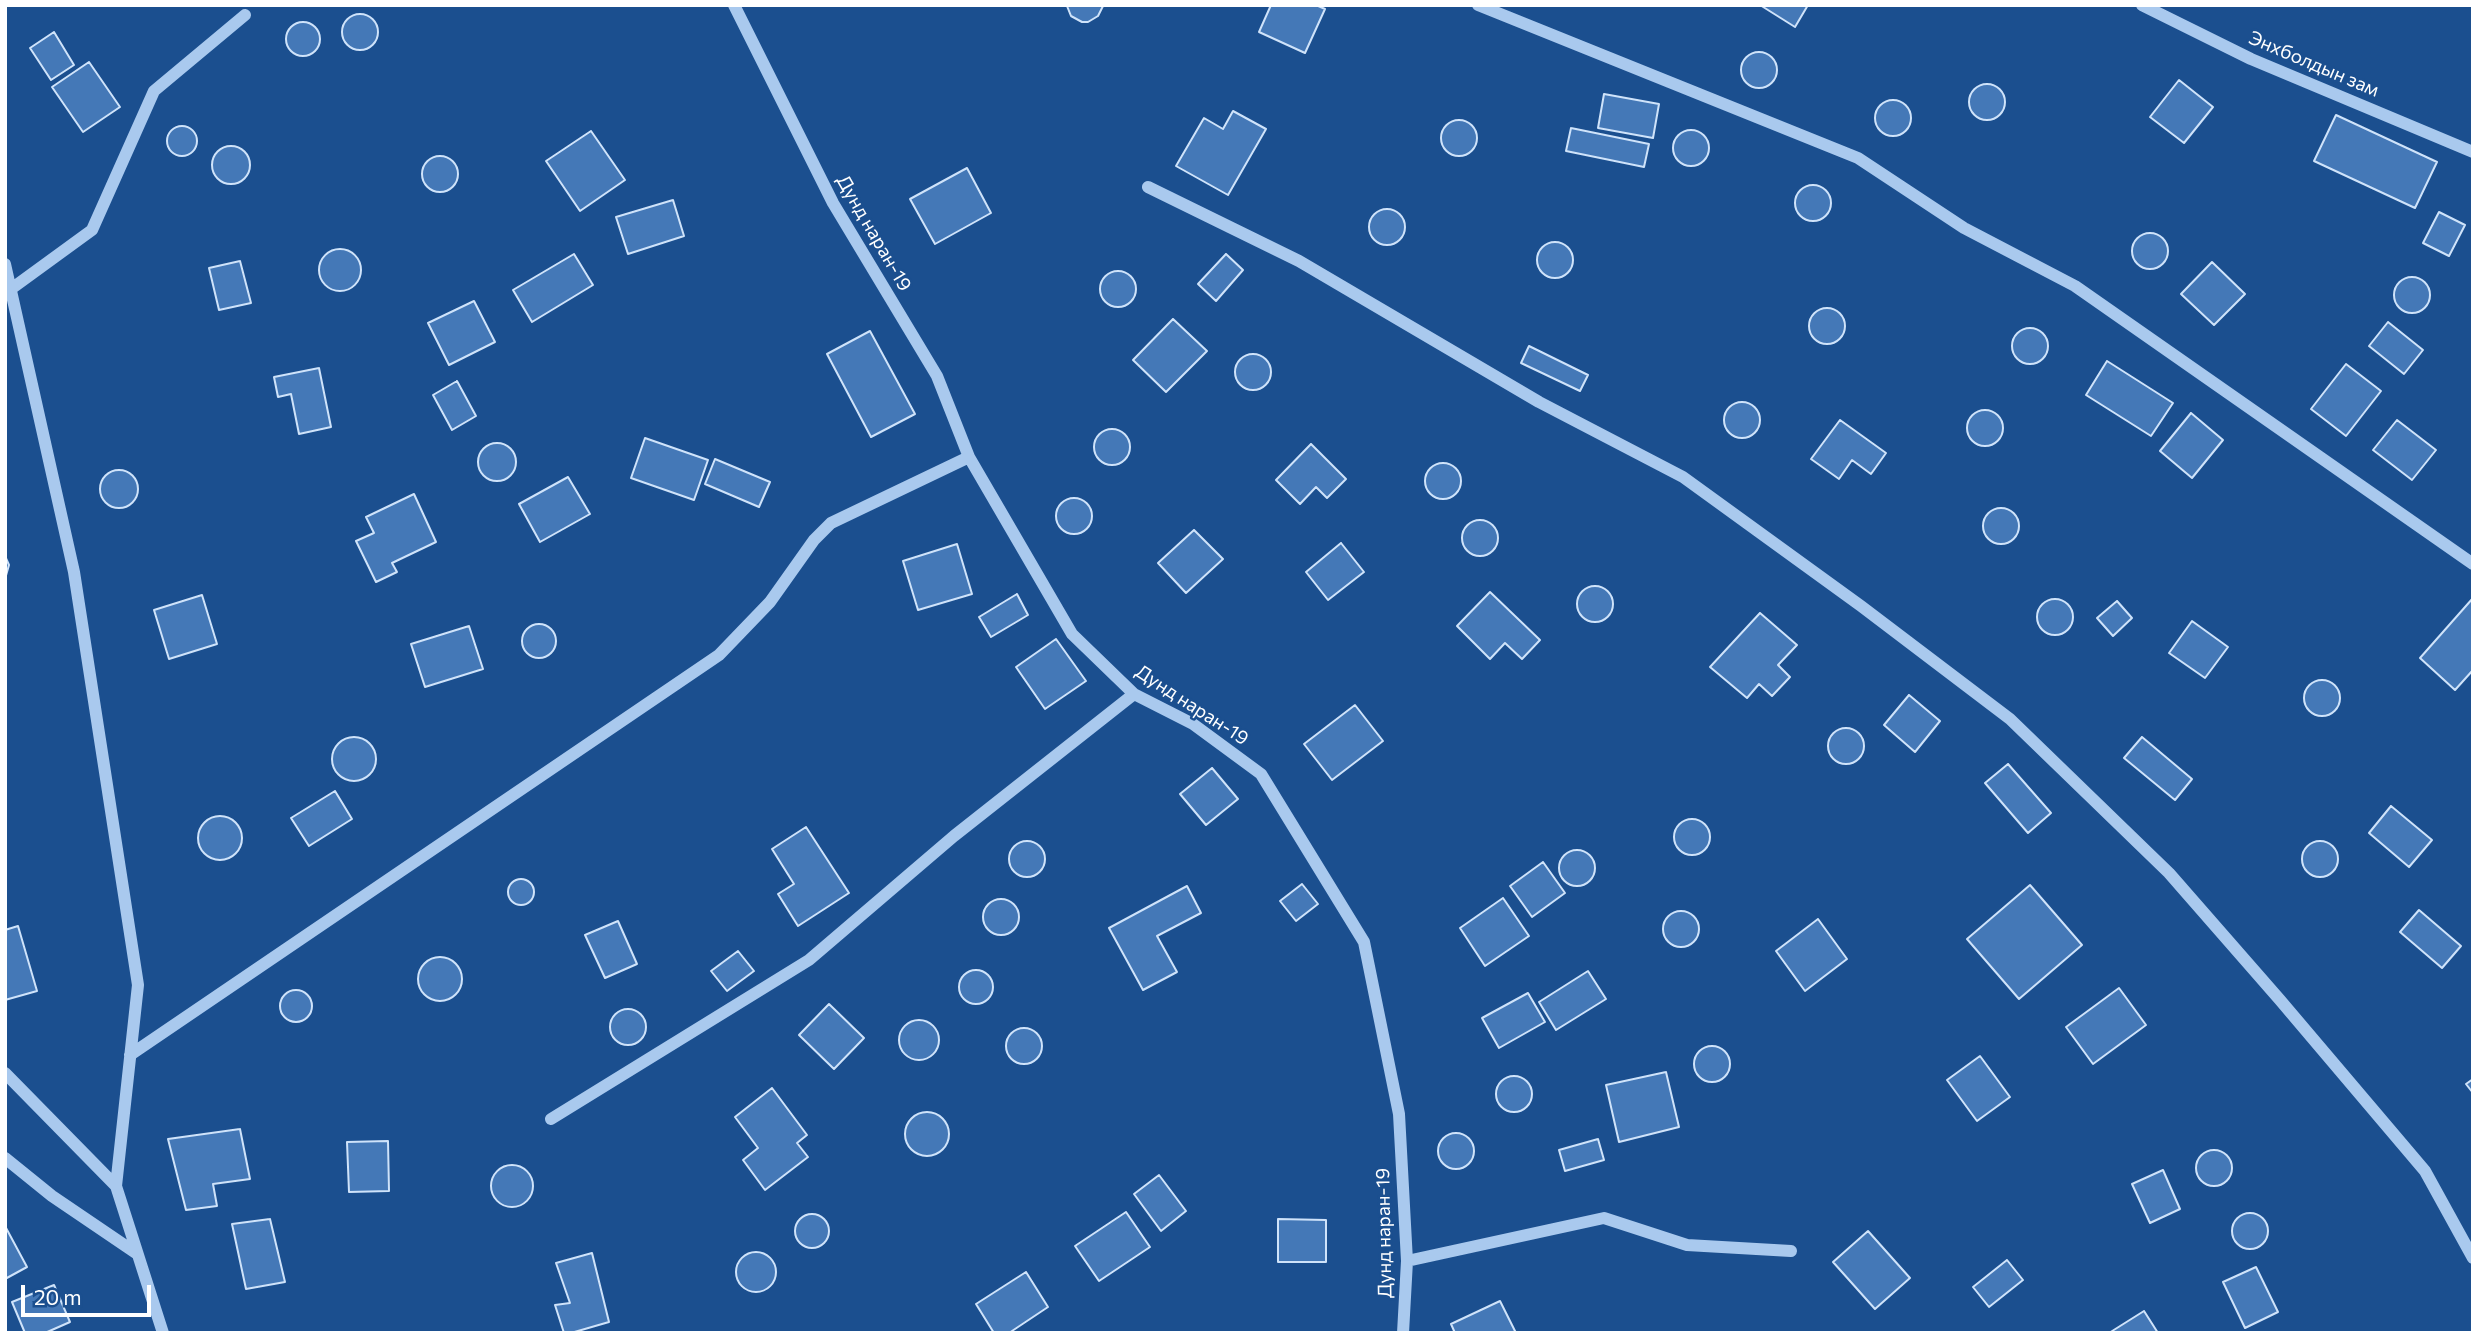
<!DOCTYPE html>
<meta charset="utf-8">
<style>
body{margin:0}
#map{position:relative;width:2478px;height:1338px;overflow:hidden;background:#1b4f8f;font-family:Commissioner,sans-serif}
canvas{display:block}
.frame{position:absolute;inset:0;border:7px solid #fff;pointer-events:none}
.scale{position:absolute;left:21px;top:1285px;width:130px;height:32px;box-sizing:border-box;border:4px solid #fff;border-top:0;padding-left:9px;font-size:21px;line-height:24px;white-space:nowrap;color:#fff;-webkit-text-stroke:5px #1b4f8f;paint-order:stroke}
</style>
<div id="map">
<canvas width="2478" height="1338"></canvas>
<div class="frame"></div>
<div class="scale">20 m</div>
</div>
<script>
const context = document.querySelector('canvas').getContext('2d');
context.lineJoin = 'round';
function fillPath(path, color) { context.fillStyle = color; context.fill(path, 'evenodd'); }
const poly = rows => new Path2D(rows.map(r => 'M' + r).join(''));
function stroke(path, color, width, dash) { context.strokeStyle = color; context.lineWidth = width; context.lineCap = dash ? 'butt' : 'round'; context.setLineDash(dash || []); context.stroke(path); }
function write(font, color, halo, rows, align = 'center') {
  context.font = font + ' Commissioner,sans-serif'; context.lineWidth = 5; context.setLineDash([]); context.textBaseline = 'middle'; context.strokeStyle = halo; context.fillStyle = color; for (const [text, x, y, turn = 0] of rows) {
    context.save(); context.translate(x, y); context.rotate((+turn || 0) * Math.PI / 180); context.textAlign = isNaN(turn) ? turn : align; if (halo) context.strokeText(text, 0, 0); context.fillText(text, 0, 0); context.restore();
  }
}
const building = poly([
 [1271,5,1316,5,1325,9,1305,53,1259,32,1271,5],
 [1760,5,1808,5,1795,27,1760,5],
 [1067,6,1067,5,1103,6,1098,16,1088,22,1082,22,1071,16,1067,6],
 '342 32a18 18 0 1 1 36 0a18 18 0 1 1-36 0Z',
 '286 39a17 17 0 1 1 34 0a17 17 0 1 1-34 0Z',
 [54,32,74,65,51,80,30,48,54,32],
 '1741 70a18 18 0 1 1 36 0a18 18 0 1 1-36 0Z',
 [89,62,120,107,83,132,52,87,89,62],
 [2179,80,2213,107,2184,143,2150,117,2179,80],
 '1969 102a18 18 0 1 1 36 0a18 18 0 1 1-36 0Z',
 [1604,94,1659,104,1653,138,1598,128,1604,94],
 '1875 118a18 18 0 1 1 36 0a18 18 0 1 1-36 0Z',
 [1233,111,1266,129,1228,195,1176,166,1204,118,1223,129,1233,111],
 [2336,115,2437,162,2415,208,2314,161,2336,115],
 '1441 138a18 18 0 1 1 36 0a18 18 0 1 1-36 0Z',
 '167 141a15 15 0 1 1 30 0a15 15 0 1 1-30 0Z',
 [1571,128,1649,144,1644,167,1566,151,1571,128],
 '1673 148a18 18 0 1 1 36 0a18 18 0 1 1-36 0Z',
 [591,131,625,180,580,211,546,161,591,131],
 '212 165a19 19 0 1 1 38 0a19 19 0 1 1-38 0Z',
 '422 174a18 18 0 1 1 36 0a18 18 0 1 1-36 0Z',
 [967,168,991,213,935,244,910,199,967,168],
 '1795 203a18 18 0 1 1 36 0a18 18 0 1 1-36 0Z',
 [673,200,684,236,628,254,616,217,673,200],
 '1369 227a18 18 0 1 1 36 0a18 18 0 1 1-36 0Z',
 [2439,212,2465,225,2449,256,2423,243,2439,212],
 '2132 251a18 18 0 1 1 36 0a18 18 0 1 1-36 0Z',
 '1537 260a18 18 0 1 1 36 0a18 18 0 1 1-36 0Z',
 '319 270a21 21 0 1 1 42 0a21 21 0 1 1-42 0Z',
 [574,254,593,285,532,322,513,290,574,254],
 [1226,254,1243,270,1216,301,1198,284,1226,254],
 [240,261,251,303,219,310,209,268,240,261],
 [2212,262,2245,294,2214,325,2181,294,2212,262],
 '1100 289a18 18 0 1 1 36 0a18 18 0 1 1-36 0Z',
 '2394 295a18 18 0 1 1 36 0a18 18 0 1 1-36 0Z',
 [474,301,495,342,449,365,428,323,474,301],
 '1809 326a18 18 0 1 1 36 0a18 18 0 1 1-36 0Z',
 [1173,319,1207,351,1166,392,1133,360,1173,319],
 [2388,322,2423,350,2404,374,2369,346,2388,322],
 '2012 346a18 18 0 1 1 36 0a18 18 0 1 1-36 0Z',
 [870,331,915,414,871,437,827,354,870,331],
 [1529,346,1588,375,1580,391,1521,363,1529,346],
 '1235 372a18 18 0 1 1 36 0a18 18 0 1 1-36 0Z',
 [2107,361,2173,403,2151,436,2086,395,2107,361],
 [2346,364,2381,391,2346,436,2311,409,2346,364],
 [319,368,331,427,299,434,291,394,278,397,274,377,319,368],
 [457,381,476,416,452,430,433,395,457,381],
 '1724 420a18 18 0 1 1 36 0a18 18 0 1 1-36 0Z',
 '1967 428a18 18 0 1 1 36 0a18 18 0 1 1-36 0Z',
 [2191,413,2223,440,2192,478,2160,451,2191,413],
 [1840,420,1886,453,1871,474,1852,460,1839,479,1811,459,1840,420],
 [2397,420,2436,450,2412,480,2373,450,2397,420],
 '1094 447a18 18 0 1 1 36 0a18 18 0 1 1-36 0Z',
 [645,438,708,460,694,500,631,478,645,438],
 '478 462a19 19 0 1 1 38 0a19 19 0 1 1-38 0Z',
 [1311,444,1346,479,1327,498,1316,487,1300,504,1276,480,1311,444],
 [715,459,770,482,759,507,705,484,715,459],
 '1425 481a18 18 0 1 1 36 0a18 18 0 1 1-36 0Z',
 '100 489a19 19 0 1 1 38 0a19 19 0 1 1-38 0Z',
 [568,477,590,514,540,542,519,504,568,477],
 [414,494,436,542,392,563,397,572,376,582,356,541,374,533,366,517,414,494],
 '1056 516a18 18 0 1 1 36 0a18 18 0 1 1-36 0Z',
 '1983 526a18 18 0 1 1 36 0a18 18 0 1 1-36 0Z',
 '1462 538a18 18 0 1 1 36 0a18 18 0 1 1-36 0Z',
 [1194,530,1223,559,1186,593,1158,563,1194,530],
 [1341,543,1364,572,1328,600,1306,572,1341,543],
 [957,544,972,594,918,610,903,561,957,544],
 [5,556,9,565,5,579,5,556],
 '1577 604a18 18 0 1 1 36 0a18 18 0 1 1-36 0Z',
 [1490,592,1540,640,1522,659,1505,643,1490,659,1457,626,1490,592],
 [1017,594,1028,615,991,637,979,617,1017,594],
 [202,595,217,644,169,659,154,610,202,595],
 [2473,598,2473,670,2455,690,2420,658,2473,598],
 '2037 617a18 18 0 1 1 36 0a18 18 0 1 1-36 0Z',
 [2117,601,2132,618,2113,636,2097,618,2117,601],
 [1760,613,1797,645,1778,665,1790,677,1772,696,1759,684,1747,698,1710,667,1760,613],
 [2192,621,2228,647,2205,678,2169,653,2192,621],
 '522 641a17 17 0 1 1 34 0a17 17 0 1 1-34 0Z',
 [469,626,483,669,425,687,411,644,469,626],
 [1056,639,1086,681,1045,709,1016,667,1056,639],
 '2304 698a18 18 0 1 1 36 0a18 18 0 1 1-36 0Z',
 [1909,695,1940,721,1915,752,1884,725,1909,695],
 [1355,705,1383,741,1332,780,1304,744,1355,705],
 '1828 746a18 18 0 1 1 36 0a18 18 0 1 1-36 0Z',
 '332 759a22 22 0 1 1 44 0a22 22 0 1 1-44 0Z',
 [2142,737,2192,779,2175,800,2124,758,2142,737],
 [2008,764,2051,813,2028,833,1985,783,2008,764],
 [1212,768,1238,799,1206,825,1180,794,1212,768],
 [335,791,352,819,309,846,291,818,335,791],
 [2391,806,2432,840,2409,867,2369,833,2391,806],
 '198 838a22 22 0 1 1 44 0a22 22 0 1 1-44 0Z',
 '1674 837a18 18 0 1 1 36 0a18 18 0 1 1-36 0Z',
 [806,827,849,893,798,926,778,894,794,884,772,849,806,827],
 '2302 859a18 18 0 1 1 36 0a18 18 0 1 1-36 0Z',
 '1009 859a18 18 0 1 1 36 0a18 18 0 1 1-36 0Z',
 '1559 868a18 18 0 1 1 36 0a18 18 0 1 1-36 0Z',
 [1543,862,1565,893,1532,917,1510,886,1543,862],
 '508 892a13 13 0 1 1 26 0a13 13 0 1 1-26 0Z',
 [1302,884,1318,904,1296,921,1280,901,1302,884],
 [2030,885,2082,945,2019,999,1967,939,2030,885],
 [1187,886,1201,913,1157,936,1177,972,1143,990,1109,928,1187,886],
 [1503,898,1529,936,1485,966,1460,928,1503,898],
 '983 917a18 18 0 1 1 36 0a18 18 0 1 1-36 0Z',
 [2419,910,2461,946,2442,968,2400,932,2419,910],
 '1663 929a18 18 0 1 1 36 0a18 18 0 1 1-36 0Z',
 [1818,919,1847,959,1805,991,1776,951,1818,919],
 [618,921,637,964,605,978,585,935,618,921],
 [18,926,37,991,5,1000,5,930,18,926],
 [738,951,754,971,727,991,711,971,738,951],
 '418 979a22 22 0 1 1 44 0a22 22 0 1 1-44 0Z',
 '959 987a17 17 0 1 1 34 0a17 17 0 1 1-34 0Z',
 [1588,971,1606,999,1556,1030,1539,1002,1588,971],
 [2119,988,2146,1025,2093,1064,2066,1027,2119,988],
 '280 1006a16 16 0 1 1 32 0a16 16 0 1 1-32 0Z',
 [1528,993,1545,1022,1499,1048,1482,1018,1528,993],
 [829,1004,864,1038,834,1069,799,1035,829,1004],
 '610 1027a18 18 0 1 1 36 0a18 18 0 1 1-36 0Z',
 '899 1040a20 20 0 1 1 40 0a20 20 0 1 1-40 0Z',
 '1006 1046a18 18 0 1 1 36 0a18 18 0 1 1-36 0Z',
 '1694 1064a18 18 0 1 1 36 0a18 18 0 1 1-36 0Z',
 [1980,1056,2010,1097,1977,1121,1947,1080,1980,1056],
 [1666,1072,1679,1127,1619,1142,1606,1085,1666,1072],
 '1496 1094a18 18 0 1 1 36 0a18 18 0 1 1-36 0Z',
 [2473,1079,2473,1093,2466,1084,2473,1079],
 [772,1088,807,1135,797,1143,808,1157,765,1190,743,1160,758,1148,735,1117,772,1088],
 '905 1134a22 22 0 1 1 44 0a22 22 0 1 1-44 0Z',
 [240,1129,250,1179,213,1184,217,1206,186,1210,168,1139,240,1129],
 '1438 1151a18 18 0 1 1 36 0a18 18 0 1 1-36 0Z',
 [1598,1139,1604,1160,1565,1171,1559,1150,1598,1139],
 [388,1141,389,1191,349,1192,347,1142,388,1141],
 '2196 1168a18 18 0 1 1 36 0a18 18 0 1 1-36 0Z',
 '491 1186a21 21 0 1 1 42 0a21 21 0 1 1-42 0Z',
 [2163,1170,2180,1209,2150,1223,2132,1184,2163,1170],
 [1159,1175,1186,1211,1161,1231,1134,1194,1159,1175],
 [1126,1212,1150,1247,1099,1281,1075,1246,1126,1212],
 '2232 1231a18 18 0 1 1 36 0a18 18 0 1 1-36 0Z',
 '795 1231a17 17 0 1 1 34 0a17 17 0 1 1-34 0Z',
 [270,1219,285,1282,246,1289,232,1224,270,1219],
 [1278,1219,1326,1220,1326,1262,1278,1262,1278,1219],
 [5,1226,27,1267,5,1279,5,1226],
 [1868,1231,1910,1278,1875,1309,1833,1262,1868,1231],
 '736 1272a20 20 0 1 1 40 0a20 20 0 1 1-40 0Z',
 [592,1253,609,1322,571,1333,564,1333,555,1305,570,1303,556,1263,592,1253],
 [2007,1260,2023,1280,1989,1307,1973,1287,2007,1260],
 [2256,1267,2278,1312,2245,1328,2223,1282,2256,1267],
 [1026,1272,1048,1307,1009,1333,994,1333,976,1304,1026,1272],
 [54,1285,70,1322,45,1333,25,1333,12,1302,54,1285],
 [1500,1301,1516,1333,1455,1333,1451,1324,1500,1301],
 [2144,1311,2158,1333,2109,1333,2144,1311]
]);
const minor = poly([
 [734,5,833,203,937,376,969,457,1072,634,1134,694,1193,724,1261,774,1364,942,1399,1114,1407,1261,1403,1333],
 [1478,5,1858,158,1964,228,2075,286,2473,564],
 [2142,5,2251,59,2473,152],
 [1148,187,1299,261,1539,402,1683,477,1861,606,2010,719,2169,873,2280,1000,2425,1171,2473,1258],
 [5,264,74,572,138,985,116,1186,163,1333],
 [11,289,92,230,154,91,245,15],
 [130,1055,719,655,770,602,814,540,831,523,969,457],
 [5,1073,116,1186],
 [551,1119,809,960,954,836,1134,694],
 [5,1158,52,1196,136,1253],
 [1407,1261,1604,1218,1687,1245,1791,1251]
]);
const streetNames = [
 ["Энхболдын зам",2314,64,23],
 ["Дунд наран-19",874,233,60],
 ["Дунд наран-19",1192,705,33],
 ["Дунд наран-19",1384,1233,-91]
];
fillPath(building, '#4478b7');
stroke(building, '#cfe3fa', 2);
stroke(minor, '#a9c9ee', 12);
write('19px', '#fff', '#1b4f8f', streetNames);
</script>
